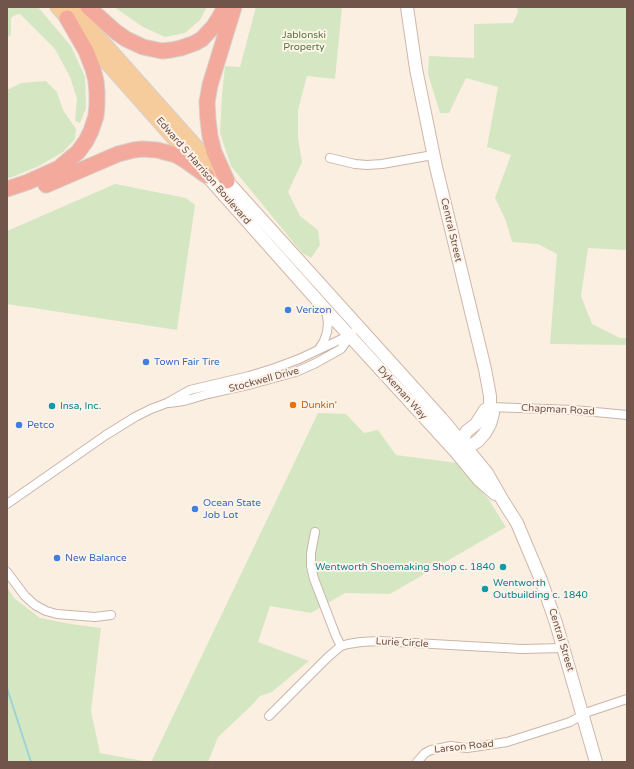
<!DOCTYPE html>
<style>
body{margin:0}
#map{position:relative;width:634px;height:769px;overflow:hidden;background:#fbefe2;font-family:"Varela Round",sans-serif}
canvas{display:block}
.frame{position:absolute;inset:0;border:8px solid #71544a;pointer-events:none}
</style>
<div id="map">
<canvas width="634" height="769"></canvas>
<div class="frame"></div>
</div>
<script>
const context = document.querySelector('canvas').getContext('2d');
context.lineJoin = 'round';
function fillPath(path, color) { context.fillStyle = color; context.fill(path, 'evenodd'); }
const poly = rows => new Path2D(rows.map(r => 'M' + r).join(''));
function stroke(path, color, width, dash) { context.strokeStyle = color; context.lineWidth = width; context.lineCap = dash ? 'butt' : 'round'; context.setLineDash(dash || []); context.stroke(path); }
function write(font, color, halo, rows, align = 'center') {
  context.font = font + ' "Varela Round",sans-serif'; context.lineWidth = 4; context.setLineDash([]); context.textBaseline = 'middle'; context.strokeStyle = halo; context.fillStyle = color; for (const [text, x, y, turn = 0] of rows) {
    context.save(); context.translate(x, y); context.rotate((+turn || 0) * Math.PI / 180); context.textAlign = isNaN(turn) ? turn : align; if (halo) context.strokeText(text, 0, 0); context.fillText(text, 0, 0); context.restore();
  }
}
const green = poly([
 [7,7,38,7,71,46,85,77,86,108,80,123,75,121,77,99,70,77,55,49,20,14,15,15,11,18,11,35,7,37],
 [114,7,207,7,200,20,185,33,165,37,143,27],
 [256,7,342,7,335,79,307,76,298,110,298,138,302,162,288,192,300,216,318,230,320,245,311,258,302,253,231,166,220,133,222,95,225,66,240,67],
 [517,7,627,7,627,250,588,248,581,296,592,324,620,338,627,338,627,345,550,344,557,254,538,244,512,242,506,221,495,198,511,155,487,147,498,87,466,78,449,113,440,113,428,74,429,56,474,58,474,24,513,23,518,12],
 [46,81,57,92,63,110,76,129,75,139,63,152,39,166,12,177,7,178,7,90,21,83],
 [115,184,186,198,195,205,177,330,7,304,7,231],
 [318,413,346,414,364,433,378,430,396,455,457,463,489,500,506,527,390,594,345,593,311,613,270,606,258,642,309,661,272,692,260,696,252,705,218,737,208,762,151,762],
 [7,587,14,598,40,618,71,624,101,628,91,711,100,753,149,762,7,762]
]);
const stream = poly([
 [7,688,31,762]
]);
const street = poly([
 [330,158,355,164,367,165,382,164,433,155],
 [319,349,324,341,327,332,328,323,326,310],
 [169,403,184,401,208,394,252,384,296,372,316,363,341,349,346,342,350,335],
 [490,407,574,410,627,415],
 [7,504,106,435,135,417,151,409,167,403,181,395,190,390,249,376,275,368,299,359,350,335,352,333],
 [315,532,311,553,311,566,314,579,336,636,341,646],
 [7,572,25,596,35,605,46,611,57,614,95,617,111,615],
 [269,716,328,657,341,646,348,644,361,642,379,641,522,649,563,648],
 [417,762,425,753,431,750,451,746,467,748,507,742,570,722,588,712,627,699]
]);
const secondary = poly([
 [407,7,416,69,436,167,485,369,490,396,490,407,485,410,476,424,467,431,463,438,463,444,455,451],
 [207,176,326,310,455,451,479,480,495,494],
 [227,181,441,418,463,444,487,473,503,501,517,523,541,580,556,623,596,762],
 [463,444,470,445,473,444,478,441,485,433,490,424,492,417,493,413,490,407]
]);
const primary = poly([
 [57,7,197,165],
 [72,7,222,175]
]);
const highway = poly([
 [88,7,116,32,126,39,143,47,162,51,171,50,181,48,195,43,202,39,214,26,219,18,225,7],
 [227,181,214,152,210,136,208,120,207,102,210,85,234,7],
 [46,185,118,154,134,150,142,149,157,150,176,155,186,161,207,176],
 [7,189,28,182,59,168,78,152,86,141,91,131,96,116,97,105,97,92,96,81,93,69,86,51,67,18]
]);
const markers = [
 [288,310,4,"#3f7fe0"],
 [146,362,4,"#3f7fe0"],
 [293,405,4,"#e8710a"],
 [52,406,4,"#0f9aa8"],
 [19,425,4,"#3f7fe0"],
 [195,509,4,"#3f7fe0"],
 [57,558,4,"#3f7fe0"],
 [503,567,4,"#0f9aa8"],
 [485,589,4,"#0f9aa8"]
];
const parkNames = [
 ["Jablonski",304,35],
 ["Property",304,47]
];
const streetNames = [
 ["Edward S Harrison Boulevard",203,171,49],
 ["Central Street",451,230,77],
 ["Stockwell Drive",264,380,-15],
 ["Dykeman Way",402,393,48],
 ["Chapman Road",558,410,3],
 ["Central Street",561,640,73],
 ["Lurie Circle",402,643,3],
 ["Larson Road",464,747,-6]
];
const shopNames = [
 ["Verizon",296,310],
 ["Town Fair Tire",154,362],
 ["Petco",27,425],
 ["Ocean State",203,503],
 ["Job Lot",203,515],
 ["New Balance",65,558]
];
const foodNames = [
 ["Dunkin'",301,405]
];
const cultureNames = [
 ["Insa, Inc.",60,406],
 ["Wentworth Shoemaking Shop c. 1840",495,567,"right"],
 ["Wentworth",493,583],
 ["Outbuilding c. 1840",493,595]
];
fillPath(green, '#d5e7c2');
stroke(stream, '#9fd2d4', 2);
stroke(street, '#cbb5a9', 10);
stroke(secondary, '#d0b7aa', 14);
stroke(primary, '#d7cfcc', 15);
stroke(highway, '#d7cfcc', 17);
stroke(street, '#fff', 8);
stroke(secondary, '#fff', 12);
stroke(primary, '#f7cc9d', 13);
stroke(highway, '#f3a99b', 15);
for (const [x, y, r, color] of markers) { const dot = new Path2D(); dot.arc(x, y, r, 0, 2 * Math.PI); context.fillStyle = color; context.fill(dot); stroke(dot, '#fef3e8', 1.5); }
write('10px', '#577742', '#fef3e8', parkNames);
write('10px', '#71544a', '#fef3e8', streetNames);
write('10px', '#366cbe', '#fef3e8', shopNames, 'left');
write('10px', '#c56008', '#fef3e8', foodNames, 'left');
write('10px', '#0d838f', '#fef3e8', cultureNames, 'left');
</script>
